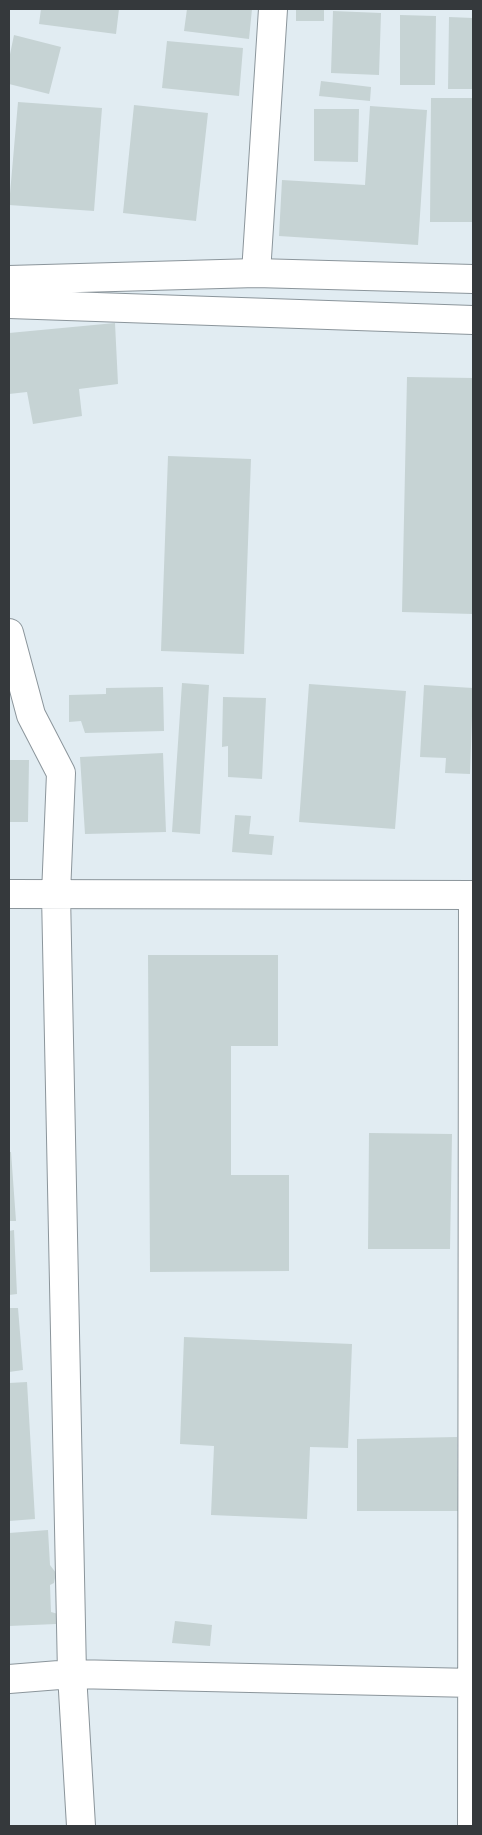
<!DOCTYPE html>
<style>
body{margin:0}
#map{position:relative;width:482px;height:1835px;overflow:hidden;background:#e1ecf2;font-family:"Nunito Sans",sans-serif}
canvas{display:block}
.frame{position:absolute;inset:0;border:10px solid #35393c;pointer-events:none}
</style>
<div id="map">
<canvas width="482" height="1835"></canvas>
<div class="frame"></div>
</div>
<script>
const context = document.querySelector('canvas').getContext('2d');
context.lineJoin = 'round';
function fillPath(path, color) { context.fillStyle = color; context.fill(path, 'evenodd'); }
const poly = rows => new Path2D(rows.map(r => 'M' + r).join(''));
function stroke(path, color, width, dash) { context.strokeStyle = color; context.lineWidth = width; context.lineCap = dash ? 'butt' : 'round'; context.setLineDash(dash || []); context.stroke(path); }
const building = poly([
 [41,9,119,9,116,34,39,24],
 [187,9,252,9,249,39,184,31],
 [296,9,324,9,324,21,296,21],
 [333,11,381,13,379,75,331,73],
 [400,15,436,16,435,85,400,85],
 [449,17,473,18,473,89,448,89],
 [14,35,61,47,49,94,9,84,9,59],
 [167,41,243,48,239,96,162,88],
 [321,81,371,87,370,101,319,96],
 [431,98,473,98,473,222,430,222],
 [18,102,102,108,94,211,9,205],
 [134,105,208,113,196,221,123,213],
 [370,106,427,110,418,245,279,236,282,180,365,185],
 [314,109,359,109,358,162,314,161],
 [115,323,118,384,79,389,82,416,33,424,27,392,9,394,9,333],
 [407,377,473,378,473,614,402,612],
 [168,456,251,459,244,654,161,651],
 [182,683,209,685,200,834,172,832],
 [309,684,406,691,395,829,299,822],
 [424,685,473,688,470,774,445,773,446,758,420,757],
 [163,687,164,731,85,733,81,721,69,722,69,695,106,694,106,688],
 [223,697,266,698,262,779,228,777,228,746,222,747],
 [163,753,166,832,85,834,80,757],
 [9,760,29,760,28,822,9,822],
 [235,815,251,816,249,834,274,836,272,855,232,852],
 [148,955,278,955,278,1046,231,1046,231,1175,289,1175,289,1271,150,1272],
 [369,1133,452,1134,450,1249,368,1249],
 [9,1152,11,1152,16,1221,9,1221],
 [14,1230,17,1294,9,1295,9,1231],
 [9,1308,18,1308,23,1370,9,1372],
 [184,1337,352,1344,348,1448,310,1447,307,1519,211,1515,214,1446,180,1444],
 [27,1382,35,1519,9,1521,9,1383],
 [457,1437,458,1511,357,1511,357,1439],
 [48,1530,50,1565,56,1573,54,1583,50,1585,51,1612,58,1614,56,1624,9,1626,9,1533],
 [175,1621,212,1625,210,1646,172,1643]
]);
const minor = poly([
 [256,273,273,9],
 [9,633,31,715,61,773,56,894,72,1674,81,1826],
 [9,894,473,895],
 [9,1679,72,1674,473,1683],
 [472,1826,473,895]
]);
const tertiary = poly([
 [9,280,256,273,473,279],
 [9,304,473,320]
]);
fillPath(building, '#c6d3d4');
stroke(minor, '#8b959b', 30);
stroke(tertiary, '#8b959b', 30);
stroke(minor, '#fff', 28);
stroke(tertiary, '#fff', 28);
</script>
